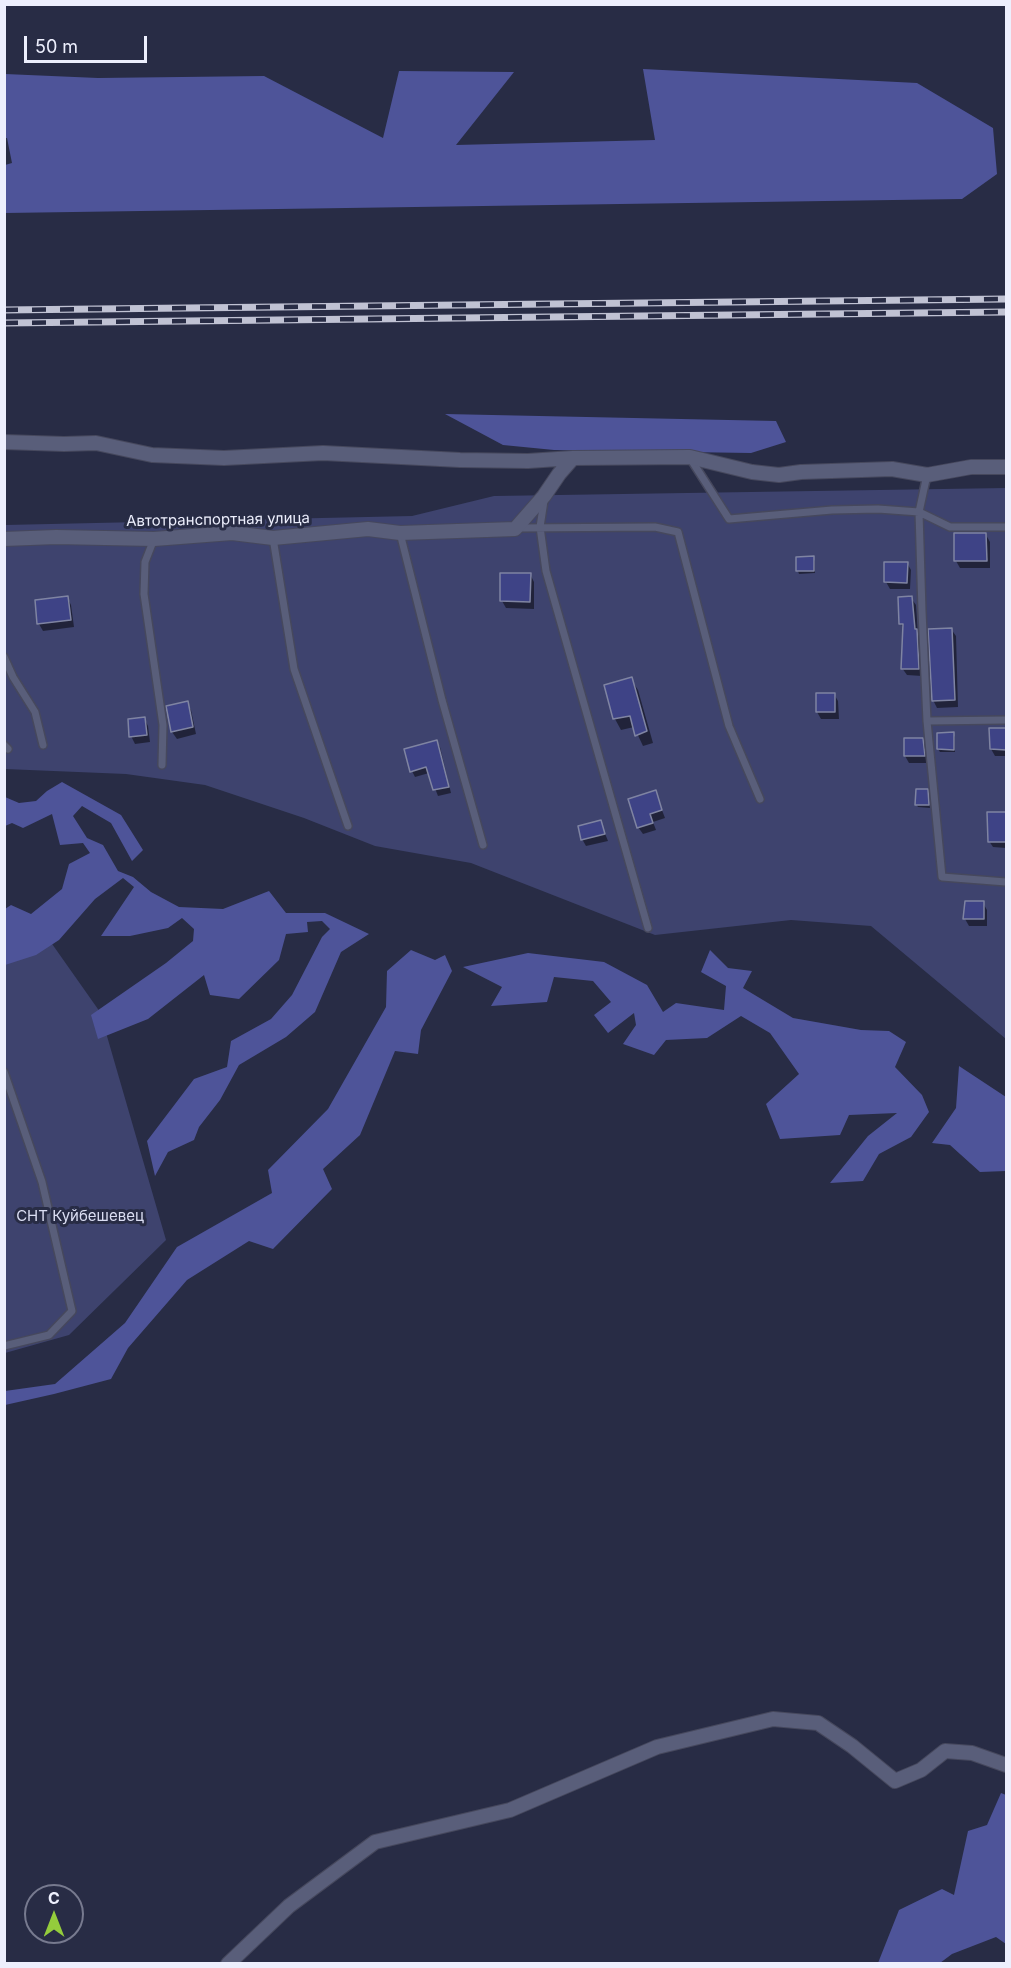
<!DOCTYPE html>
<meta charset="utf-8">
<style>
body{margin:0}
#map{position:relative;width:1011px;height:1968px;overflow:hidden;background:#282c45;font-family:Inter,sans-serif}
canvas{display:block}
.frame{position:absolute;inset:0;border:6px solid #edeffd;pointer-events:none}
.north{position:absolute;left:24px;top:1884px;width:60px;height:60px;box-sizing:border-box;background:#282c45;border:2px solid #777a8f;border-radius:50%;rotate:0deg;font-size:16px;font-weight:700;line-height:24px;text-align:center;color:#edeffd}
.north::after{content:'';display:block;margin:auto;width:21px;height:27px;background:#94cc3c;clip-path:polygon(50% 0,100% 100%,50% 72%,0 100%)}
.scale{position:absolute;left:24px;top:36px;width:123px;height:27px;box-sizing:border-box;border:3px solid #edeffd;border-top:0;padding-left:8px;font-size:18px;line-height:21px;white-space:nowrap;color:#edeffd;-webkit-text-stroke:4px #282c45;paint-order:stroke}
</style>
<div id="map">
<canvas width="1011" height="1968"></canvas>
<div class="frame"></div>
<div class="north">С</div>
<div class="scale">50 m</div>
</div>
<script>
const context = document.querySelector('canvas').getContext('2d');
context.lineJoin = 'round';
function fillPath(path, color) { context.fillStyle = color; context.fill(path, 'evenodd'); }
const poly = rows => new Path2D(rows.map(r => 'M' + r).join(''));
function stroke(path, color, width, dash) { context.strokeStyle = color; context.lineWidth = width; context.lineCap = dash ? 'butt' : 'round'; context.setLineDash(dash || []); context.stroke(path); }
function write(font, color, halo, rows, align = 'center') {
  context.font = font + ' Inter,sans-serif'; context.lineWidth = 6; context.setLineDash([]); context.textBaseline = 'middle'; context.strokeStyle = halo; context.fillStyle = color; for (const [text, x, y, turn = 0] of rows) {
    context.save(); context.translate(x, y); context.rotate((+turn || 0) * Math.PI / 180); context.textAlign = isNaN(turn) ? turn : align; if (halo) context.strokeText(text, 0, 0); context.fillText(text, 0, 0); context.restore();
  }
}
const green = poly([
 [1006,488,1006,1039,871,926,791,920,655,935,471,863,375,846,304,818,205,785,126,774,5,769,5,525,412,516,494,496],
 [50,941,100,1012,166,1240,69,1335,5,1353,5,946]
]);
const forest = poly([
 [643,69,917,83,993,128,997,174,962,199,5,213,5,165,12,163,7,138,5,138,5,74,98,78,264,76,383,138,399,71,514,72,456,145,655,140],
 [445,414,776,421,786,442,751,453,554,450,503,445],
 [62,782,121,815,143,850,132,861,111,823,82,806,73,816,87,838,103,845,118,871,133,877,151,892,179,907,223,909,269,891,286,913,325,913,369,934,341,952,315,1012,286,1037,239,1065,220,1100,199,1127,194,1140,168,1152,155,1176,147,1141,194,1079,227,1067,231,1041,271,1019,292,995,322,937,330,929,322,921,307,922,308,932,286,934,279,960,239,999,210,995,204,975,148,1019,98,1039,91,1015,166,963,193,941,194,929,182,918,168,928,130,936,101,936,134,887,123,878,95,899,59,940,36,955,5,965,5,909,11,905,31,914,62,889,69,864,90,853,83,843,60,845,52,814,23,828,12,823,5,826,5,797,19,803,36,801,47,791],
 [411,950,435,960,445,955,452,971,421,1030,418,1054,395,1051,360,1135,323,1169,332,1189,273,1249,249,1241,187,1280,128,1348,111,1379,54,1394,5,1405,5,1391,55,1384,125,1323,177,1247,272,1193,268,1170,328,1109,386,1007,387,971],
 [710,950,728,968,752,971,743,988,793,1018,861,1030,889,1031,906,1042,895,1067,922,1095,929,1112,911,1137,879,1154,863,1181,830,1183,868,1136,897,1113,849,1115,840,1135,780,1139,766,1104,799,1074,770,1033,741,1016,707,1038,666,1040,654,1055,623,1044,636,1025,634,1013,608,1033,594,1015,611,1002,593,981,554,977,547,1002,491,1006,502,987,463,967,528,953,604,962,647,985,663,1012,676,1003,724,1010,726,986,701,972],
 [959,1066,1006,1097,1006,1171,980,1172,950,1145,932,1143,956,1108],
 [1001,1793,1006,1795,1006,1944,996,1937,952,1954,940,1963,878,1963,899,1910,942,1889,954,1895,968,1831,987,1825]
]);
const shadow = poly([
 [986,535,990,542,990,568,960,568,956,561],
 [813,558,815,561,815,573,799,574,798,571],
 [907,563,911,570,910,589,890,589,886,582],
 [530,574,534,582,534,609,506,608,502,601],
 [67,597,71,605,74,627,43,631,39,624],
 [911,598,916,605,918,634,920,638,922,676,907,675,902,668,904,629,901,624],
 [951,629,956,636,958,707,937,708,933,700],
 [631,679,638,690,653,743,643,746,634,727,621,730,615,719,605,686],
 [834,694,838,701,839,719,821,719,817,712],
 [187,703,191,710,196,734,177,739,172,732],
 [144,718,148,726,150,742,135,744,131,736],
 [991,729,1006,729,1006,756,995,756,991,749],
 [953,734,955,737,955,752,940,752,938,749],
 [922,739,926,746,928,763,909,763,905,756],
 [436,741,440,747,451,793,438,796,429,773,415,777,412,771],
 [927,791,930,808,918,807,916,804],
 [655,792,665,818,653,822,656,830,643,834,638,827],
 [989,814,1006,814,1006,848,993,847,989,841],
 [600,821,608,841,586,846,582,839],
 [983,903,987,910,987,926,969,926,965,919]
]);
const building = poly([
 [954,533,986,533,987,561,954,561,954,533],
 [814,556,814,571,796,571,796,557,814,556],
 [884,562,908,562,907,583,884,582,884,562],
 [500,573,531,573,530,602,500,601,500,573],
 [68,596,71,620,37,624,35,600,68,596],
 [912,596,915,629,917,629,919,669,901,669,903,624,899,624,898,597,912,596],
 [952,628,955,700,932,701,928,629,952,628],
 [632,677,647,731,635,736,630,716,613,719,604,685,632,677],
 [816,693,835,693,835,712,816,712,816,693],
 [188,701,193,727,171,732,166,706,188,701],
 [145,717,147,735,129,737,128,719,145,717],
 [989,728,1006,728,1006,750,990,749,989,728],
 [954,732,954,750,937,749,937,733,954,732],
 [904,738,923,738,925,756,904,756,904,738],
 [437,740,449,787,433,790,426,767,410,772,404,749,437,740],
 [916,789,928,789,929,805,915,805,916,789],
 [656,790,662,810,650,814,653,823,637,828,628,799,656,790],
 [987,812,1006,812,1006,842,988,842,987,812],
 [601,820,605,834,581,840,578,826,601,820],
 [965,901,984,901,984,919,963,919,965,901]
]);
const service = poly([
 [690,458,729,519,832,510,878,509,919,512,950,527,1006,527],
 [927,475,919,512,922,611,927,721,942,877,1006,882],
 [544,501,540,527,546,571,648,928],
 [517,528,655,527,678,532,729,726,760,799],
 [400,533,442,700,483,845],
 [273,538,294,669,348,826],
 [154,539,145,562,144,594,163,725,162,765],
 [4,657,13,677,35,712,43,745],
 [927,721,1006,720],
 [4,745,8,749],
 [4,1072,42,1182,72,1311,49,1335,4,1346]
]);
const minor = poly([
 [4,442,64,444,96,443,152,455,224,458,323,453,460,460,528,461,573,458],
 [4,539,56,537,154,539,232,533,273,538,368,529,400,533,515,529,544,496,559,474,573,458,690,457,752,472,779,475,801,472,892,469,927,475,971,467,1006,467],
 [228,1964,289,1906,375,1842,510,1810,657,1747,773,1719,818,1723,852,1746,895,1781,921,1770,945,1751,972,1753,1006,1765]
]);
const rail = poly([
 [4,310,1006,299],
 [4,323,1006,312]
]);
const streetNames = [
 ["Автотранспортная улица",218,520,-1]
];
const parkNames = [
 ["СНТ Куйбешевец",80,1216]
];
fillPath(green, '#3e436e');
fillPath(forest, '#4e5499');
fillPath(shadow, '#0007');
fillPath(building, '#3e4386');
stroke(building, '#7f84a2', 1.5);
stroke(service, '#46485d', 10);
stroke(minor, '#46485d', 16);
stroke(service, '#595e7a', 7);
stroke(minor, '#595e7a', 14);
stroke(rail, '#c0c2d3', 7);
stroke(rail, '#282c45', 4.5, [14]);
write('15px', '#edeffd', '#282c45', streetNames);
write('15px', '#dbdef3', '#282c45', parkNames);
</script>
